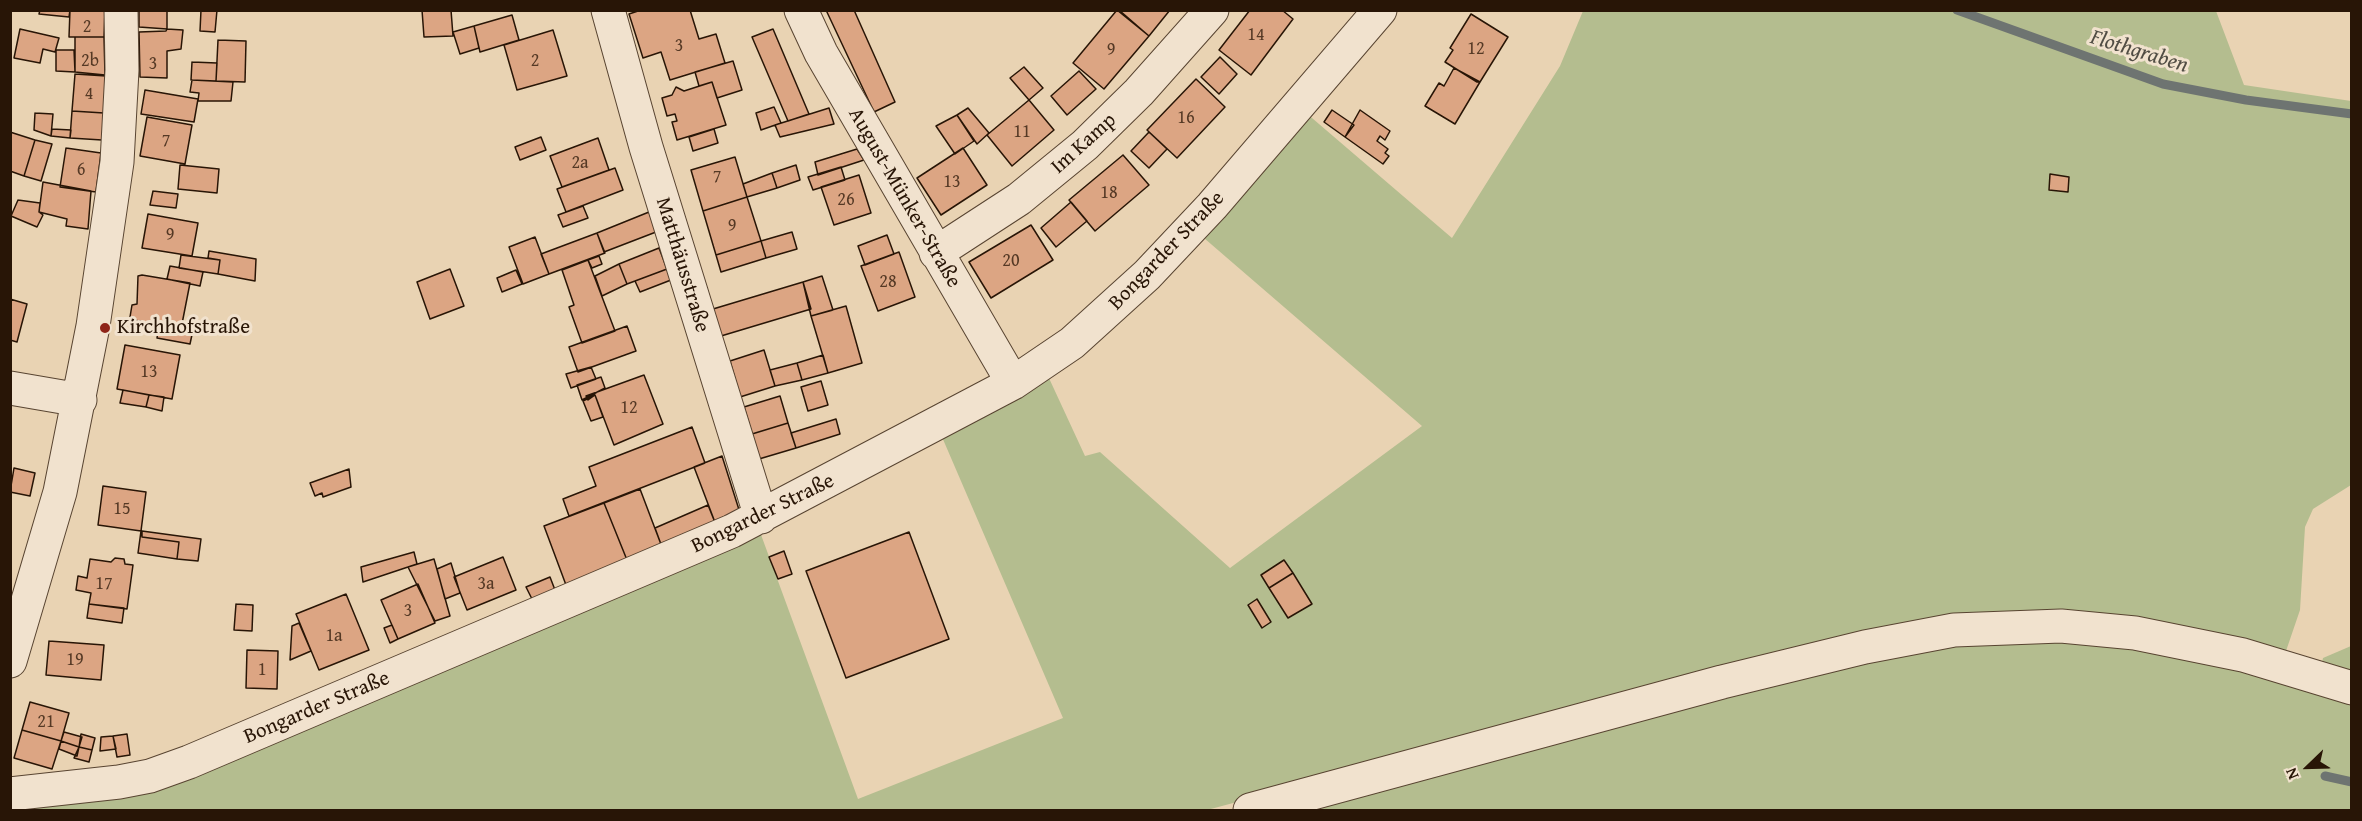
<!DOCTYPE html>
<meta charset="utf-8">
<style>
body{margin:0}
#map{position:relative;width:2362px;height:821px;overflow:hidden;background:#e9d3b3;font-family:"Gentium Book Plus",serif}
canvas{display:block}
.frame{position:absolute;inset:0;border:12px solid #281506;pointer-events:none}
.north{position:absolute;left:2278px;top:737px;width:60px;height:60px;-webkit-text-stroke:4px #f1e2ce;paint-order:stroke;rotate:247deg;font-size:16px;font-weight:700;line-height:24px;text-align:center;color:#281506}
.north::after{content:'';display:block;margin:auto;width:21px;height:27px;background:#281506;clip-path:polygon(50% 0,100% 100%,50% 72%,0 100%)}
</style>
<div id="map">
<canvas width="2362" height="821"></canvas>
<div class="frame"></div>
<div class="north">N</div>
</div>
<script>
const context = document.querySelector('canvas').getContext('2d');
context.lineJoin = 'round';
function fillPath(path, color) { context.fillStyle = color; context.fill(path, 'evenodd'); }
const poly = rows => new Path2D(rows.map(r => 'M' + r).join(''));
function stroke(path, color, width, dash) { context.strokeStyle = color; context.lineWidth = width; context.lineCap = dash ? 'butt' : 'round'; context.setLineDash(dash || []); context.stroke(path); }
function write(font, color, halo, rows, align = 'center') {
  context.font = font + ' "Gentium Book Plus",serif'; context.lineWidth = 6; context.setLineDash([]); context.textBaseline = 'middle'; context.strokeStyle = halo; context.fillStyle = color; for (const [text, x, y, turn = 0] of rows) {
    context.save(); context.translate(x, y); context.rotate((+turn || 0) * Math.PI / 180); context.textAlign = isNaN(turn) ? turn : align; if (halo) context.strokeText(text, 0, 0); context.fillText(text, 0, 0); context.restore();
  }
}
const green = poly([
 [1583,11,2216,11,2244,85,2351,101,2351,485,2313,509,2305,527,2300,610,2286,651,2140,621,2047,612,1394,760,1207,810,11,810,10,808,60,801,760,532,858,799,1063,718,942,437,1048,376,1085,456,1100,452,1230,568,1422,426,1197,232,1305,112,1452,238,1560,66],
 [2017,636,2172,649,2351,700,2351,810,1294,810,1820,670],
 [2351,646,2351,673,2322,663,2323,658]
]);
const stream = poly([
 [1957,10,2163,84,2246,100,2352,114],
 [2325,776,2352,782]
]);
const building = poly([
 [40,10,70,10,69,17,39,14,40,10],
 [70,10,105,10,104,37,69,37,70,10],
 [139,10,167,10,167,29,139,27,139,10],
 [201,10,217,10,215,32,200,31,201,10],
 [422,10,451,10,453,36,424,37,422,10],
 [641,10,690,10,699,39,716,34,725,63,670,80,661,52,643,58,629,14,641,10],
 [826,10,854,10,895,102,874,112,826,10],
 [1117,10,1149,36,1104,89,1073,63,1117,10],
 [1119,10,1170,10,1149,36,1119,10],
 [1250,10,1282,10,1293,19,1251,75,1219,50,1250,10],
 [1471,14,1508,37,1480,82,1477,82,1445,62,1453,50,1450,48,1471,14],
 [512,15,519,40,480,52,474,26,512,15],
 [474,26,479,48,460,54,453,32,474,26],
 [20,29,59,38,55,52,43,49,40,63,14,58,20,29],
 [167,29,183,30,181,49,167,51,167,78,140,77,139,32,166,31,167,29],
 [773,29,809,114,788,121,752,37,773,29],
 [553,30,567,76,517,90,504,45,553,30],
 [75,37,104,37,105,75,75,72,75,37],
 [218,40,246,41,245,82,216,81,218,40],
 [56,50,74,50,75,72,56,71,56,50],
 [1220,57,1237,74,1219,94,1201,77,1220,57],
 [733,61,742,90,717,98,712,82,699,86,695,72,733,61],
 [192,62,217,63,216,81,191,80,192,62],
 [1024,67,1043,88,1029,100,1010,78,1024,67],
 [1454,68,1480,82,1455,124,1425,106,1439,83,1444,86,1454,68],
 [1079,71,1096,89,1067,115,1051,96,1079,71],
 [75,74,106,76,104,113,72,111,75,74],
 [1196,79,1225,107,1177,158,1147,130,1196,79],
 [192,80,233,82,231,101,198,101,199,93,190,92,192,80],
 [712,82,726,125,677,140,672,122,677,121,675,114,667,116,662,98,672,95,676,87,684,91,712,82],
 [145,90,198,99,194,122,141,114,145,90],
 [1029,100,1054,130,1012,166,987,135,1029,100],
 [774,107,781,123,761,130,756,113,774,107],
 [829,108,834,124,780,137,775,125,829,108],
 [968,108,989,133,977,144,957,115,968,108],
 [1332,110,1354,125,1345,137,1324,122,1332,110],
 [1360,110,1390,131,1385,140,1380,136,1377,141,1388,149,1385,153,1389,156,1383,164,1345,137,1360,110],
 [72,111,104,113,102,140,70,138,72,111],
 [35,113,53,114,51,136,34,130,35,113],
 [957,115,974,141,955,154,936,126,957,115],
 [147,117,192,125,185,164,140,156,147,117],
 [52,129,71,130,70,138,51,136,52,129],
 [714,129,718,143,693,151,689,137,714,129],
 [10,132,35,140,24,176,10,171,10,132],
 [1149,132,1167,149,1149,168,1131,151,1149,132],
 [541,137,546,150,520,160,515,147,541,137],
 [598,138,609,170,562,187,550,156,598,138],
 [35,140,52,144,41,181,24,176,35,140],
 [66,148,101,153,96,192,60,187,66,148],
 [963,148,987,185,941,215,917,178,963,148],
 [857,149,864,160,818,175,815,162,857,149],
 [1123,155,1149,185,1095,231,1069,200,1123,155],
 [735,157,747,197,703,211,691,170,735,157],
 [180,165,219,169,217,193,178,189,180,165],
 [796,165,800,180,777,188,772,173,796,165],
 [841,167,845,180,813,190,808,177,841,167],
 [615,168,623,190,566,212,557,189,615,168],
 [772,173,777,188,747,197,743,184,772,173],
 [2050,174,2069,177,2068,192,2049,190,2050,174],
 [859,175,871,213,834,225,821,187,859,175],
 [43,182,91,191,88,229,66,226,67,219,39,212,43,182],
 [153,191,178,194,176,208,150,205,153,191],
 [747,197,761,241,716,255,703,211,747,197],
 [18,200,40,203,39,212,43,215,37,227,11,216,18,200],
 [1071,202,1087,221,1056,247,1041,228,1071,202],
 [583,206,588,218,563,227,558,215,583,206],
 [649,212,656,232,604,252,597,233,649,212],
 [148,214,198,223,192,256,142,248,148,214],
 [1031,225,1053,260,991,298,969,262,1031,225],
 [792,232,797,249,766,258,761,241,792,232],
 [597,233,605,253,549,274,541,254,597,233],
 [887,235,894,254,865,265,858,246,887,235],
 [535,237,549,274,523,284,509,247,535,237],
 [761,241,766,258,721,272,716,255,761,241],
 [659,248,667,269,627,284,619,264,659,248],
 [209,251,256,259,255,281,218,274,220,260,208,258,209,251],
 [899,252,915,297,878,311,861,266,899,252],
 [181,255,220,260,218,274,179,268,181,255],
 [599,256,602,264,592,268,588,260,599,256],
 [588,260,615,331,582,343,569,307,574,305,562,270,588,260],
 [619,264,627,284,602,296,595,276,619,264],
 [170,266,203,272,200,286,167,279,170,266],
 [450,269,464,306,430,319,417,282,450,269],
 [667,269,671,280,640,292,635,281,667,269],
 [516,270,522,284,502,292,497,278,516,270],
 [142,275,190,283,181,329,134,320,130,317,132,305,137,304,138,276,142,275],
 [822,276,833,310,811,316,803,282,822,276],
 [803,282,811,309,721,336,713,309,803,282],
 [10,299,27,304,17,342,10,340,10,299],
 [846,306,862,363,828,373,811,316,846,306],
 [159,325,193,330,190,344,157,338,159,325],
 [627,326,636,351,578,372,569,347,627,326],
 [125,345,180,355,172,399,117,389,125,345],
 [764,350,775,386,740,397,730,361,764,350],
 [823,355,828,373,802,380,797,363,823,355],
 [797,363,802,380,775,386,770,370,797,363],
 [591,367,596,379,571,388,566,374,591,367],
 [644,375,663,424,614,445,595,395,588,400,586,396,644,375],
 [601,377,605,388,582,400,577,385,601,377],
 [821,381,828,405,808,411,801,387,821,381],
 [123,390,149,395,146,407,120,403,123,390],
 [149,395,164,397,162,411,146,407,149,395],
 [595,395,603,417,591,421,583,401,595,395],
 [780,396,788,423,752,434,744,407,780,396],
 [836,419,840,434,796,448,791,433,836,419],
 [788,423,796,448,759,459,752,434,788,423],
 [692,427,705,463,569,516,563,499,596,486,589,467,692,427],
 [722,456,741,516,716,525,694,467,722,456],
 [14,468,35,473,30,496,10,492,14,468],
 [349,469,351,487,323,497,322,493,315,496,310,483,349,469],
 [103,486,146,492,141,531,98,525,103,486],
 [640,489,662,547,627,560,604,503,640,489],
 [604,503,627,560,566,585,544,526,604,503],
 [708,505,716,525,662,547,655,528,708,505],
 [141,531,142,537,179,542,177,559,138,553,141,531],
 [142,531,201,539,198,561,177,559,179,542,142,537,142,531],
 [909,532,949,639,846,678,806,571,909,532],
 [784,551,792,574,778,579,769,557,784,551],
 [414,552,417,564,363,582,361,567,414,552],
 [503,557,516,590,467,610,454,577,503,557],
 [115,558,124,559,125,564,133,565,127,609,89,604,91,593,76,590,78,576,87,578,90,559,111,562,115,558],
 [434,559,450,616,435,621,408,567,434,559],
 [1284,560,1293,573,1269,588,1261,575,1284,560],
 [451,563,460,593,445,599,437,569,451,563],
 [1293,573,1312,604,1288,618,1269,588,1293,573],
 [550,577,555,590,532,599,526,587,550,577],
 [418,584,435,623,398,639,381,600,418,584],
 [346,594,369,650,319,670,296,614,346,594],
 [1257,599,1271,622,1262,628,1248,605,1257,599],
 [89,604,124,608,122,623,87,618,89,604],
 [236,604,253,605,252,631,234,630,236,604],
 [299,623,311,651,290,660,292,626,299,623],
 [392,625,398,639,390,643,384,628,392,625],
 [49,641,104,645,101,680,46,675,49,641],
 [247,650,278,651,277,689,246,688,247,650],
 [30,702,69,713,61,741,22,730,30,702],
 [22,730,61,741,52,769,14,758,22,730],
 [64,732,82,737,79,747,61,741,64,732],
 [81,734,95,738,92,750,79,747,81,734],
 [127,734,130,755,117,757,113,736,127,734],
 [113,736,116,749,100,751,101,737,113,736],
 [61,741,79,747,77,756,59,749,61,741],
 [79,747,92,750,89,762,74,758,79,747]
]);
const minor = poly([
 [608,10,646,147,761,517],
 [801,10,821,53,1013,383],
 [936,253,1019,199,1085,145,1139,92,1212,10],
 [10,388,80,400],
 [10,661,60,492,93,326,117,162,122,70,121,10],
 [10,794,119,782,150,776,189,762,732,531,1013,383,1072,343,1147,275,1212,206,1380,10],
 [1250,810,1722,682,1865,647,1954,630,2061,626,2135,633,2243,655,2352,688]
]);
const markers = [
 [105,328,6,"#8f2418"]
];
const numberNames = [
 ["2",87,27],
 ["14",1256,35],
 ["3",679,46],
 ["12",1476,49],
 ["9",1111,50],
 ["2b",90,61],
 ["2",535,61],
 ["3",153,64],
 ["4",89,94],
 ["16",1186,118],
 ["11",1022,132],
 ["7",166,141],
 ["2a",580,163],
 ["6",81,170],
 ["7",717,177],
 ["13",952,182],
 ["18",1109,193],
 ["26",846,200],
 ["9",732,226],
 ["9",170,235],
 ["20",1011,261],
 ["28",888,282],
 ["13",149,372],
 ["12",629,408],
 ["15",122,509],
 ["17",104,584],
 ["3a",486,584],
 ["3",408,611],
 ["1a",334,636],
 ["19",75,660],
 ["1",262,670],
 ["21",46,722]
];
const streetNames = [
 ["Im Kamp",1084,144,-42],
 ["August-Münker-Straße",904,198,60],
 ["Bongarder Straße",1167,251,-46],
 ["Matthäusstraße",682,265,73],
 ["Bongarder Straße",763,514,-26],
 ["Bongarder Straße",317,708,-23]
];
const poiNames = [
 ["Kirchhofstraße",117,328]
];
const waterNames = [
 ["Flothgraben",2139,52,17]
];
fillPath(green, '#b4bd8f');
stroke(stream, '#6e7471', 9);
fillPath(building, '#dca583');
stroke(building, '#281506', 1.5);
stroke(minor, '#584431', 35);
stroke(minor, '#f1e2ce', 33);
for (const [x, y, r, color] of markers) { const dot = new Path2D(); dot.arc(x, y, r, 0, 2 * Math.PI); context.fillStyle = color; context.fill(dot); stroke(dot, '#f1e2ce', 2); }
write('18px', '#553925', null, numberNames);
write('21px', '#281506', '#f1e2ce', streetNames);
write('21px', '#281506', '#f1e2ce', poiNames, 'left');
write('italic 22px', '#514d44', '#f1e2ce', waterNames);
</script>
